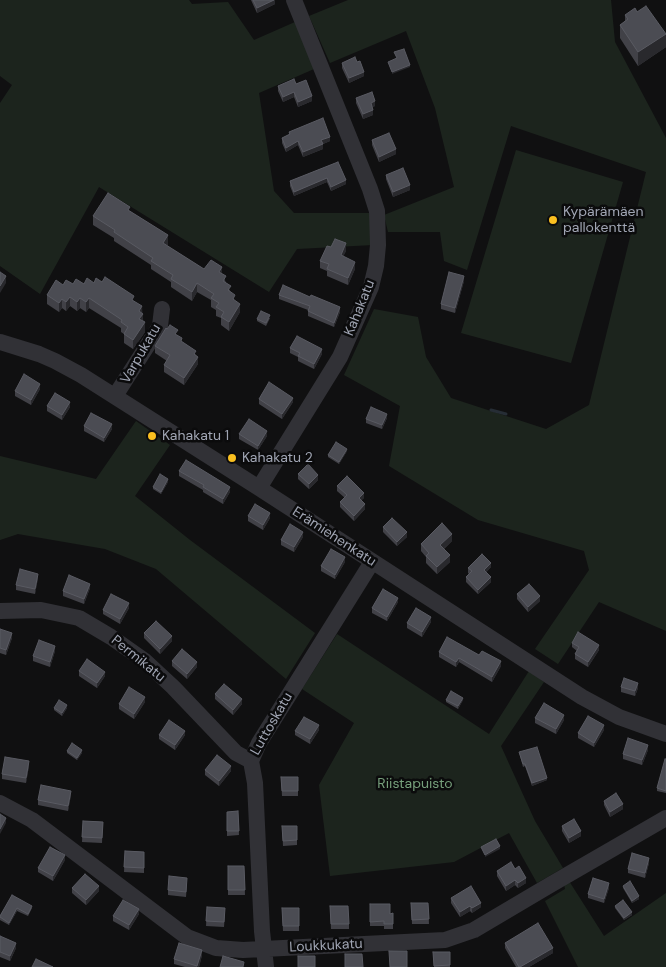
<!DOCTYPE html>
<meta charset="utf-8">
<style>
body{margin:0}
canvas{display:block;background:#101011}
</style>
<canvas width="666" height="967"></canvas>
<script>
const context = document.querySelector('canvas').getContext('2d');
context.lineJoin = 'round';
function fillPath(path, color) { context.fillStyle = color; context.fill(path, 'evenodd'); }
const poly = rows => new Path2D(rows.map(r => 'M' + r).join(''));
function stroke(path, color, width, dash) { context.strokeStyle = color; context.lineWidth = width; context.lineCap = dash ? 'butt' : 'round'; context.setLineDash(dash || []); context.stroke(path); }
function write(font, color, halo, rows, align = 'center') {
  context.font = font + ' "DM Sans",sans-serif'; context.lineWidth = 5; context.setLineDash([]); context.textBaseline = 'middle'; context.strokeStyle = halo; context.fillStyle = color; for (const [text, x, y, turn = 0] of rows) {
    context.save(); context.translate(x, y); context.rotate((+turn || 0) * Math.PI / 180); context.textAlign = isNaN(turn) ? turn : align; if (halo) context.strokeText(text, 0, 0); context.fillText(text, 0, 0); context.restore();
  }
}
const green = poly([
 [0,0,189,0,192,4,228,2,254,40,295,22,314,69,259,93,274,191,294,213,371,213,373,245,297,249,269,292,99,187,40,294,0,266,0,103,12,85,0,76],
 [348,0,611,0,615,42,666,138,666,631,599,602,558,664,535,649,589,570,584,551,478,520,389,466,400,406,344,375,374,309,418,317,426,357,451,398,546,429,589,405,646,172,511,126,467,270,444,261,440,232,388,232,384,215,454,187,435,108,406,31,330,63,309,16],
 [516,150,623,182,571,363,461,333],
 [136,421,170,445,135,496,190,540,315,633,286,679,156,569,105,549,18,534,0,540,0,456,96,479],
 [337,634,489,734,529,671,544,682,501,746,535,821,563,868,537,883,509,833,454,862,330,876,319,785,354,723,302,689],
 [569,881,604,936,666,893,666,967,578,967,545,901,565,889,564,884]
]);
const stream = poly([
 [491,410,506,414]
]);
const minor = poly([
 [0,342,39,354,55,361,81,375,259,488,582,697,619,717,666,734],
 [115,396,160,326,162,309],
 [259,488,340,357,371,287,376,266,378,245,377,211,370,189,294,0],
 [0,611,41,610,79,618,111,637,145,661,173,687,236,753,251,761],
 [0,803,32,820,187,937,216,948,243,950,445,940,474,930,550,885,666,818],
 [266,967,262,931,255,783,251,761,259,743,372,562]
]);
const wall = poly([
 [251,0,275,0,275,4,257,13],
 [625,15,666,47,638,66,620,38,620,25,625,21],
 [342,63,364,76,349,83,342,68],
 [296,84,312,101,298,107,294,97,283,102,278,91,278,86],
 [356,98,375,106,372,107,373,115,363,119,356,103],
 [289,132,330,141,323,144,323,149,303,157,298,145,286,152,282,143,282,138,289,135],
 [372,140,396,154,379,162,372,145],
 [338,162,346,184,331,191,327,182,294,196,290,186,290,181],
 [386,175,410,190,393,197,386,179],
 [130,211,168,244,167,246,204,269,222,274,240,312,229,331,221,325,221,318,216,316,216,310,211,307,211,300,197,292,192,301,171,287,171,282,151,269,151,265,114,241,114,238,93,225,93,216],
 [331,247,346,251,343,256,355,269,348,285,327,276,327,271,320,268,320,261],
 [464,281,455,313,441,309,441,304],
 [94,283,134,301,142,313,145,332,133,349,124,343,124,334,121,332,121,328,89,308,86,312,80,308,77,311,70,306,66,311,62,308,59,312,47,304,47,295,63,285],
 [279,295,340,312,334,327,308,316,308,310,279,299],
 [270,318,266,326,257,321,257,319],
 [178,336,182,342,196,355,198,364,184,385,164,372,164,365,167,361,155,353,155,346],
 [290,348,322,354,314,369,298,361,298,357,290,353],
 [40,389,31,405,15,396,15,391],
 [259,399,293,402,282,419,259,404],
 [47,406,70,407,62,420,47,411],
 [387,418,382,429,366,423,366,419],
 [84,426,112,429,104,442,84,431],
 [239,434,267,436,258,450,239,439],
 [347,451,339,464,328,457,328,455],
 [179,471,230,492,223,504,203,492,203,490,179,476],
 [298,474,318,480,309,489,298,479],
 [168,482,161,494,153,489,153,487],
 [337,486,364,498,361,500,365,509,354,521,340,507,340,502,345,498,337,491],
 [248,516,270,518,263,530,248,521],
 [383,527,407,537,397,546,383,532],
 [303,537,294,552,281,545,281,540],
 [452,541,444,549,450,562,437,574,426,563,426,557,421,551,421,544],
 [345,562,335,579,321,571,321,566],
 [491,567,486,572,491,582,478,594,466,582,466,577,469,574,468,573,468,568],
 [38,578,35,594,16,590,16,585],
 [90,588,84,604,63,596,63,591],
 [517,594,540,601,528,612,517,599],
 [398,602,387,621,372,613,372,608],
 [129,608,120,624,103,614,103,610],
 [431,622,422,637,407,628,407,623],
 [0,629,12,638,6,655,0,653],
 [144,633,172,641,160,654,144,638],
 [572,643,599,650,588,667,575,659,575,654,577,651,572,647],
 [55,651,50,667,33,661,33,656],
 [439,652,479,655,501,666,492,682,459,662,456,667,439,657],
 [172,661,197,667,187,679,172,666],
 [79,671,105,676,97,688,79,676],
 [621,687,638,688,635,696,621,692],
 [215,694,242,704,233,715,215,699],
 [446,700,463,700,458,709,446,702],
 [145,702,134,719,119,709,119,704],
 [54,708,67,708,62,716,54,710],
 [535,718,564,720,556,734,535,723],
 [319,730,310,744,295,735,295,731],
 [604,730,594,747,578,738,578,733],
 [159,735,185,735,175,750,159,739],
 [648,750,642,765,623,759,623,754],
 [67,751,82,753,77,760,67,753],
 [519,752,547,780,532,786,525,766,523,767],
 [666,759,666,793,657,791,657,788],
 [29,766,26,783,2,779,2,774],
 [205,770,231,771,219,786,205,775],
 [281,777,298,777,298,796,282,796],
 [71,795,68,811,38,805,38,800],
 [604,801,623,809,610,817,604,805],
 [238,811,239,835,227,836,227,812],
 [83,821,103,822,102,843,82,842],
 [282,826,297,840,297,845,283,846],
 [562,826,581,836,569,843,562,831],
 [125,851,144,852,144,873,124,872],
 [65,860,53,881,38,872,38,868],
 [649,863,645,878,628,873,628,869],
 [228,866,244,866,245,895,228,895],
 [515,869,526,883,518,888,515,885,506,891,497,876,497,871],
 [187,883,186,897,168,895,168,890],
 [623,886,639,899,632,903,623,888],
 [72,888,99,891,86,905,72,893],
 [609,888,604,903,588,898,588,894],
 [12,895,32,908,28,916,17,911,9,925,0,920,0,916],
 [451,898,481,907,472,913,470,911,460,917,451,903],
 [411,903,428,903,429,924,412,924],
 [370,904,390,914,393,913,393,929,384,929,384,926,370,926],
 [330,906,349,924,349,929,331,929],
 [615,906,632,915,624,920,615,908],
 [207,907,225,913,224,927,206,926],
 [282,908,299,908,299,931,283,931],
 [139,914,129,930,113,921,113,916],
 [0,936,16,948,10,961,0,957],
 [505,943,553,953,529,967,516,967,505,948],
 [433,952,450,952,450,967,434,967],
 [202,955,199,967,185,967,174,964,174,959]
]);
const shadedWall = poly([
 [274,0,275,0,275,4,257,13,257,8],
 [666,34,666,47,638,66,638,52],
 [410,65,410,67,392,74,392,72],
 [364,72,364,76,349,83,349,78],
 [294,92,294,97,283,102,283,97],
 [312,96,312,101,298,107,298,102],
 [375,101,375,106,371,108,371,103],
 [373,110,373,115,363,119,363,114],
 [330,137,330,141,321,145,321,140],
 [298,141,298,145,286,152,286,148],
 [323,144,323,149,303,157,303,152],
 [396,149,396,154,379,162,379,157],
 [327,178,327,182,294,196,294,192],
 [346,180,346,184,331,191,331,187],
 [410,185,410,190,393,197,393,192],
 [168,235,168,244,163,252,163,243],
 [346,243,346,251,341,262,341,255],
 [355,262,355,269,348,285,348,278],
 [222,267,222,276,219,272],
 [6,276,6,283,0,293,0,286],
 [464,276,464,281,455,313,455,308],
 [197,283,197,292,192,301,192,292],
 [70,297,70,306,66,311,66,302],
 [80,298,80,308,77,311,77,302],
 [89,298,89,308,86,312,86,302],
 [62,299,62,308,59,312,59,303],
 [240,304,240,312,229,331,229,322],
 [142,306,143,323,139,328,139,311],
 [340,307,340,312,334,327,334,323],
 [145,322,145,332,133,349,133,340],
 [322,349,322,354,314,369,314,364],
 [198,357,198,364,184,385,184,378],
 [40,384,40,389,31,405,31,400],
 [293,398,293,402,282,419,282,414],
 [70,402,70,407,62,420,62,415],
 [387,414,387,418,382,429,382,425],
 [112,424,112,429,104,442,104,438],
 [267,431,267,436,258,450,258,446],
 [347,449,347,451,339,464,339,462],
 [318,475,318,480,309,489,309,484],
 [168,479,168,482,161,494,161,492],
 [230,487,230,492,223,504,223,499],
 [364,493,364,498,359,503,359,498],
 [365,504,365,509,354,521,354,516],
 [270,513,270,518,263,530,263,525],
 [303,532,303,537,294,552,294,547],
 [407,532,407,537,397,546,397,542],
 [452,534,452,541,440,552,440,545],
 [450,555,450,562,437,574,437,567],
 [345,557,345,562,335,579,335,575],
 [491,563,491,567,484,575,484,570],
 [38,574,38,578,35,594,35,589],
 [491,577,491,582,478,594,478,590],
 [90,584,90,588,84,604,84,599],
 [540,596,540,601,528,612,528,607],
 [398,598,398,602,387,621,387,617],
 [129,603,129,608,120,624,120,619],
 [431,617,431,622,422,637,422,632],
 [12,633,12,638,6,655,6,650],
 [172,636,172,641,160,654,160,649],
 [599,645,599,650,588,667,588,662],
 [55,646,55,651,50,667,50,662],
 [459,658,459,662,456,667,456,662],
 [501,661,501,666,492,682,492,677],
 [197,662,197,667,187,679,187,674],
 [105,672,105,676,97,688,97,683],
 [638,683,638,688,635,696,635,691],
 [145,697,145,702,134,719,134,714],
 [463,698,463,700,458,709,458,706],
 [242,699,242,704,233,715,233,710],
 [67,705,67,708,62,716,62,713],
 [564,715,564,720,556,734,556,729],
 [319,725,319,730,310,744,310,739],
 [604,725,604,730,594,747,594,743],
 [185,731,185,735,175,750,175,745],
 [648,745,648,750,642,765,642,760],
 [82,750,82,753,77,760,77,758],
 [29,761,29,766,26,783,26,778],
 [231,766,231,771,219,786,219,781],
 [547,778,547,780,532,786,532,783],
 [71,791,71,795,68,811,68,806],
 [623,804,623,809,610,817,610,812],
 [6,818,6,823,0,834,0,829],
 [581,831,581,836,569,843,569,838],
 [500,846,500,849,485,857,485,855],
 [65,855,65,860,53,881,53,876],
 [649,858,649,863,645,878,645,873],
 [526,878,526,883,518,888,518,883],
 [515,880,515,885,506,891,506,886],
 [609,883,609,888,604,903,604,899],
 [99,886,99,891,86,905,86,900],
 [639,896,639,899,632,903,632,901],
 [481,903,481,907,472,913,472,908],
 [470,906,470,911,460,917,460,912],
 [17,908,17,911,9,925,9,923],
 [139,909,139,914,129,930,129,925],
 [632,912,632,915,624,920,624,918],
 [16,943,16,948,10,961,10,956],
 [553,948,553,953,529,967,520,967],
 [202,950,202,955,199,967,197,967]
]);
const building = poly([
 [253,0,274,0,257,8,253,0],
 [646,6,666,34,638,52,620,25,628,19,625,15,635,8,637,12,646,6],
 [404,49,410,65,392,72,388,62,397,58,394,52,404,49],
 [355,57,357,62,360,61,364,72,349,78,342,63,355,57],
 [294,79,296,84,306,80,312,96,298,102,294,92,283,97,278,86,294,79],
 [372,92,375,101,371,103,373,110,363,114,356,98,372,92],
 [323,118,330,137,321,140,323,144,303,152,298,141,286,148,282,138,290,134,289,132,323,118],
 [389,133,396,149,379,157,372,140,389,133],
 [338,162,346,180,331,187,327,178,294,192,290,181,338,162],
 [403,168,410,185,393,192,386,175,403,168],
 [108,193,130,207,128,210,168,235,163,243,204,269,211,260,222,267,219,272,226,276,223,281,231,286,228,290,235,295,233,299,240,304,229,322,221,317,224,312,216,307,219,303,211,298,214,294,197,283,192,292,171,279,173,275,151,261,153,258,114,232,115,230,93,216,108,193],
 [335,239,346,243,341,255,355,262,348,278,327,269,329,264,320,261,327,246,331,247,335,239],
 [0,272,6,276,0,286,0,272],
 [449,272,464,276,455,308,441,304,449,272],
 [105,277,134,296,132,300,142,306,139,311,143,314,139,319,145,322,133,340,124,334,128,327,121,322,122,320,89,298,86,302,80,298,77,302,70,297,66,302,62,299,59,303,47,295,56,280,63,285,66,280,73,284,76,279,84,284,87,278,94,283,96,278,102,282,105,277],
 [283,285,310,297,311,295,340,307,334,323,308,311,310,306,279,295,283,285],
 [261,311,270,315,266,323,257,319,261,311],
 [170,325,178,330,175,334,182,338,181,341,196,351,194,354,198,357,184,378,164,365,170,355,155,346,166,328,167,329,170,325],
 [297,336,322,349,314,364,298,356,300,353,290,348,297,336],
 [24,374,40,384,31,400,15,391,24,374],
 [269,382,293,398,282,414,259,399,269,382],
 [55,393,70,402,62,415,47,406,55,393],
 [371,407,387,414,382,425,366,419,371,407],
 [91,413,112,424,104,438,84,426,91,413],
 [249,419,267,431,258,446,239,434,249,419],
 [336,442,347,449,339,462,328,455,336,442],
 [186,460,230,487,223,499,203,487,204,485,179,471,186,460],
 [308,464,318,475,309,484,298,474,308,464],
 [160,474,168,479,161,492,153,487,160,474],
 [347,476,364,493,359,498,365,504,354,516,340,502,347,495,337,486,347,476],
 [255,504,270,513,263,525,248,516,255,504],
 [392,518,407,532,397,542,383,527,392,518],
 [442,523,452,534,440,545,450,555,437,567,426,556,429,553,421,544,442,523],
 [290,524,303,532,294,547,281,540,290,524],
 [331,549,345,557,335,575,321,566,331,549],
 [482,554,491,563,484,570,491,577,478,590,466,577,472,571,468,568,482,554],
 [20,569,38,574,35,589,16,585,20,569],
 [69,575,90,584,84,599,63,591,69,575],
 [529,584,540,596,528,607,517,594,529,584],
 [383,589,398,598,387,617,372,608,383,589],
 [111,594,129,603,120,619,103,610,111,594],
 [416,608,431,617,422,632,407,623,416,608],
 [156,621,172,636,160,649,144,633,156,621],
 [0,629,12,633,6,650,0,648,0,629],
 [578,632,599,645,588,662,575,654,579,647,572,643,578,632],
 [447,637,479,655,482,651,501,661,492,677,459,658,456,662,439,652,447,637],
 [39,640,55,646,50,662,33,656,39,640],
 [182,649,197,662,187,674,172,661,182,649],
 [87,659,105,672,97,683,79,671,87,659],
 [624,678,638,683,635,691,621,687,624,678],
 [224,684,242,699,233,710,215,694,224,684],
 [129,687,145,697,134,714,119,704,129,687],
 [451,691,463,698,458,706,446,700,451,691],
 [59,700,67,705,62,713,54,708,59,700],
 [544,703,564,715,556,729,535,718,544,703],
 [588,716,604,725,594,743,578,733,588,716],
 [304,717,319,725,310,739,295,731,304,717],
 [169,720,185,731,175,745,159,735,169,720],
 [628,738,648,745,642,760,623,754,628,738],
 [72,743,82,750,77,758,67,751,72,743],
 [537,747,547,778,532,783,525,764,523,764,519,752,537,747],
 [217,755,231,766,219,781,205,770,217,755],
 [5,757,29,761,26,778,2,774,5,757],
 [665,759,666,759,666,791,657,788,665,759],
 [281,777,298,777,298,791,282,791,281,777],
 [41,785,71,791,68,806,38,800,41,785],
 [616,793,623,804,610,812,604,801,616,793],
 [238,811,239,831,227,831,227,812,238,811],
 [0,814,6,818,0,829,0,814],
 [574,819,581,831,569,838,562,826,574,819],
 [83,821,103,822,102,838,82,837,83,821],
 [282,826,297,826,297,840,283,841,282,826],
 [496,839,500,846,485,855,481,847,496,839],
 [50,847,65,855,53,876,38,868,50,847],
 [125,851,144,852,144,868,124,867,125,851],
 [632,853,649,858,645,873,628,869,632,853],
 [511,862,515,869,519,866,526,878,518,883,515,880,506,886,497,871,511,862],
 [228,866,244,866,245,890,228,890,228,866],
 [85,874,99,886,86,900,72,888,85,874],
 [169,876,187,878,186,892,168,890,169,876],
 [593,878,609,883,604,899,588,894,593,878],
 [630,881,639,896,632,901,623,886,630,881],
 [471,886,481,903,472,908,470,906,460,912,451,898,471,886],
 [12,895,32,906,28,914,17,908,9,923,0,917,0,916,12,895],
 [123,900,139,909,129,925,113,916,123,900],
 [623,900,632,912,624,918,615,906,623,900],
 [411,903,428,903,429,919,412,920,411,903],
 [370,904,390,904,390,914,393,913,393,924,384,924,384,921,370,922,370,904],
 [330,906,348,906,349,924,331,924,330,906],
 [207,907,225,908,224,922,206,921,207,907],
 [282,908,299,908,299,926,283,926,282,908],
 [538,923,553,948,520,967,519,967,505,943,538,923],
 [0,936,16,943,10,956,0,952,0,936],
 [179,943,202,950,197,966,174,959,179,943],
 [389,951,407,951,407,967,390,967,389,951],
 [433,952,450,952,450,965,434,966,433,952],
 [345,954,362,954,363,967,345,967,345,954],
 [223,956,244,962,243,967,220,967,223,956],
 [298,956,315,956,315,967,298,967,298,956],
 [36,959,53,967,32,967,36,959]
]);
const markers = [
 [553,220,5,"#fac020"],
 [152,436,5,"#fac020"],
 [232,458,5,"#fac020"]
];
const poiNames = [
 ["Kypärämäen",563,212],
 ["pallokenttä",563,228],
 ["Kahakatu 1",162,436],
 ["Kahakatu 2",242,458]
];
const streetNames = [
 ["Kahakatu",360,308,-68],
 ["Varpukatu",141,354,-60],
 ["Erämiehenkatu",334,537,33],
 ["Permikatu",138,659,39],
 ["Luttoskatu",272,724,-60],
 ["Loukkukatu",326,946,-3]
];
const parkNames = [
 ["Riistapuisto",415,784]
];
fillPath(green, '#1c241d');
stroke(stream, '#262d35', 3);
stroke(minor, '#313136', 16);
fillPath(wall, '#414147');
fillPath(shadedWall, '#29292d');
fillPath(building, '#4b4c53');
stroke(building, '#595a62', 1);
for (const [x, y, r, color] of markers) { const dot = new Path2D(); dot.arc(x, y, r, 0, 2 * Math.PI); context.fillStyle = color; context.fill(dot); stroke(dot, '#0b0b0c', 2); }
write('14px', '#a0a5b3', '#0b0b0c', poiNames, 'left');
write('14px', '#a0a5b3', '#0b0b0c', streetNames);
write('14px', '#769f7b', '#0b0b0c', parkNames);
</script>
